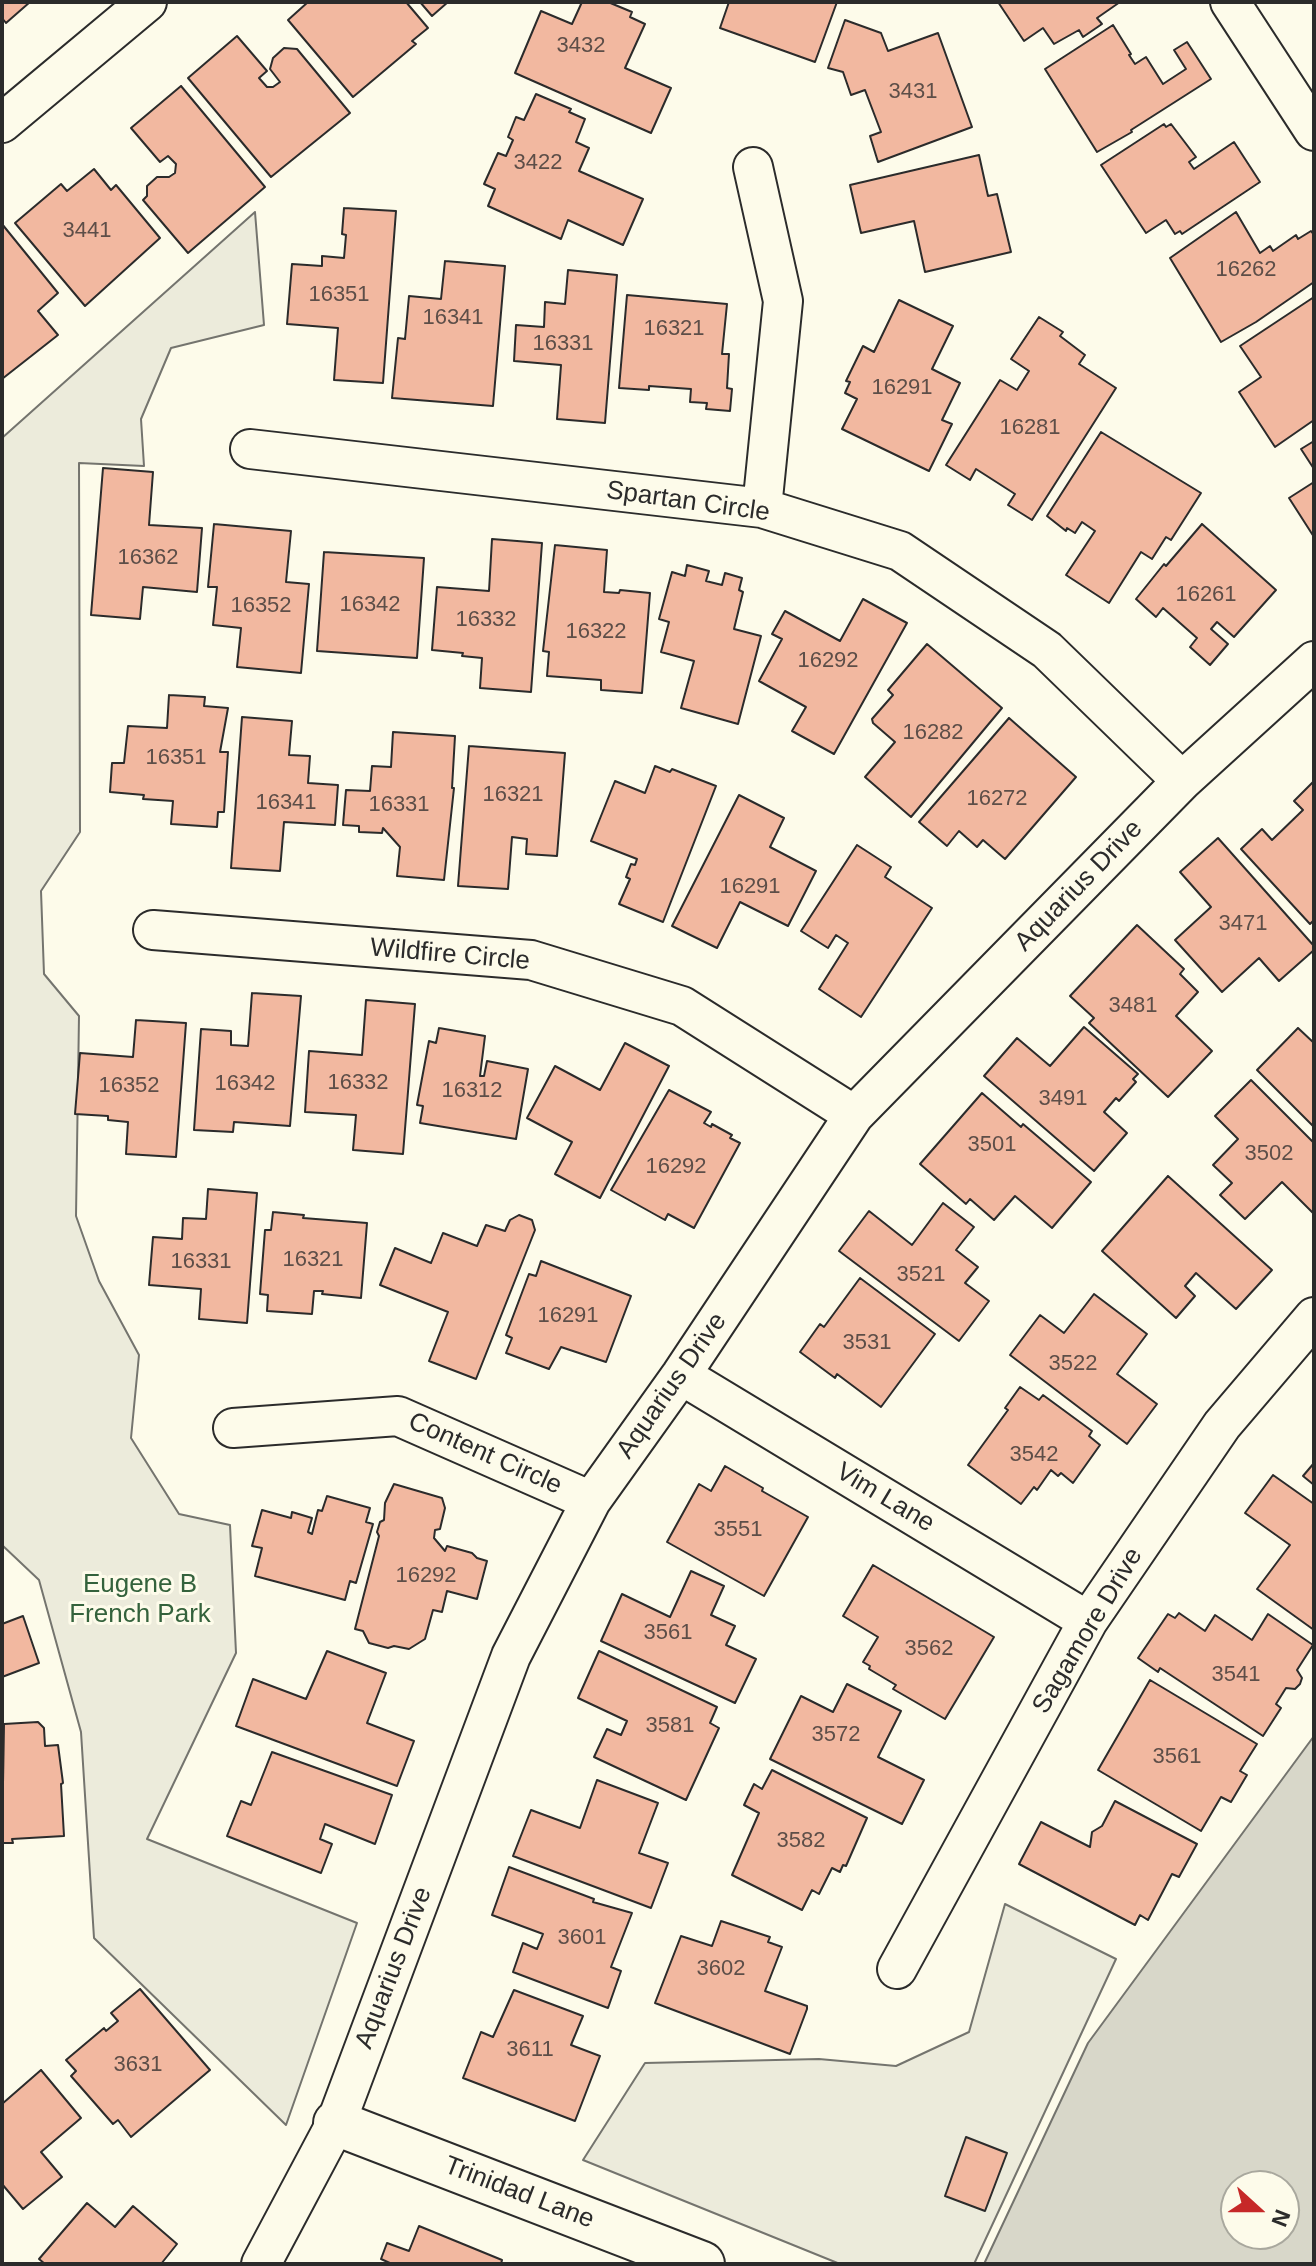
<!DOCTYPE html>
<style>
body{margin:0}
#map{position:relative;width:1316px;height:2266px;overflow:hidden;background:#fdfbea;font-family:Helvetica,sans-serif}
canvas{display:block}
.frame{position:absolute;inset:0;border:4px solid #2b2b2b;pointer-events:none}
.north{position:absolute;left:1220px;top:2170px;width:80px;height:80px;box-sizing:border-box;background:#fdfbea;border:2px solid #a9a89e;border-radius:50%;rotate:111deg;font-size:22px;font-weight:700;line-height:32px;text-align:center;color:#2b2b2b}
.north::after{content:'';display:block;margin:auto;width:28px;height:36px;background:#c62828;clip-path:polygon(50% 0,100% 100%,50% 72%,0 100%)}
</style>
<div id="map">
<canvas width="1316" height="2266"></canvas>
<div class="frame"></div>
<div class="north">N</div>
</div>
<script>
const context = document.querySelector('canvas').getContext('2d');
context.lineJoin = 'round';
function fillPath(path, color) { context.fillStyle = color; context.fill(path, 'evenodd'); }
const poly = rows => new Path2D(rows.map(r => 'M' + r).join(''));
function stroke(path, color, width, dash) { context.strokeStyle = color; context.lineWidth = width; context.lineCap = dash ? 'butt' : 'round'; context.setLineDash(dash || []); context.stroke(path); }
function write(font, color, halo, rows, align = 'center') {
  context.font = font + ' Helvetica,sans-serif'; context.lineWidth = 6; context.setLineDash([]); context.textBaseline = 'middle'; context.strokeStyle = halo; context.fillStyle = color; for (const [text, x, y, turn = 0] of rows) {
    context.save(); context.translate(x, y); context.rotate((+turn || 0) * Math.PI / 180); context.textAlign = isNaN(turn) ? turn : align; if (halo) context.strokeText(text, 0, 0); context.fillText(text, 0, 0); context.restore();
  }
}
const green = poly([
 [255,212,264,325,171,348,141,419,144,466,79,463,80,832,41,891,44,974,79,1016,76,1216,99,1281,139,1355,131,1438,179,1514,230,1525,236,1653,147,1839,357,1923,286,2125,94,1938,81,1732,39,1580,2,1545,2,438,255,212],
 [1005,1904,1116,1959,974,2264,840,2264,583,2160,645,2063,819,2059,896,2066,969,2032,1005,1904]
]);
const water = poly([
 [1314,1736,1314,2264,984,2264,1088,2043,1314,1736],
 [1236,2186,1284,2186,1284,2234,1236,2234,1236,2186]
]);
const building = poly([
 [2,2,30,2,6,23,2,18,2,2],
 [308,2,406,2,428,28,412,41,416,44,353,97,288,20,308,2],
 [420,2,448,2,432,16,420,2],
 [582,2,608,2,632,12,630,17,645,24,625,68,671,88,651,133,515,73,541,11,572,24,582,2],
 [729,2,837,2,815,62,720,28,729,2],
 [998,2,1120,2,1097,18,1102,24,1083,37,1079,30,1054,44,1043,28,1024,41,998,2],
 [845,20,881,33,888,51,938,33,972,127,878,162,870,136,881,132,865,90,851,95,843,72,828,68,845,20],
 [1113,25,1131,54,1129,55,1135,64,1146,57,1163,84,1186,69,1174,50,1187,42,1211,79,1131,130,1132,132,1097,152,1045,69,1113,25],
 [237,36,267,71,259,78,267,87,273,87,280,82,270,69,273,58,284,48,297,49,350,113,271,177,188,78,237,36],
 [181,86,265,187,188,253,143,200,147,196,147,186,157,177,169,177,175,173,176,164,168,156,160,162,131,128,181,86],
 [536,94,571,109,569,112,585,119,576,142,589,148,579,171,643,199,623,245,568,220,561,239,488,206,495,189,484,184,498,153,506,156,513,140,508,137,516,117,524,120,536,94],
 [1164,124,1166,127,1171,124,1196,157,1189,162,1194,169,1234,142,1260,182,1182,234,1180,231,1175,234,1166,220,1146,233,1101,165,1164,124],
 [979,155,988,196,997,194,1011,252,925,272,914,221,861,233,850,185,979,155],
 [94,169,111,190,116,185,160,238,85,306,15,223,61,184,67,191,94,169],
 [344,208,396,211,383,383,334,380,338,328,287,324,292,264,322,266,322,256,344,258,346,235,342,234,344,208],
 [1236,212,1260,253,1270,246,1273,251,1296,235,1298,239,1311,231,1314,235,1314,282,1256,322,1221,342,1170,258,1236,212],
 [2,224,58,293,38,311,58,335,2,379,2,224],
 [445,261,505,266,493,406,392,398,398,338,405,339,409,296,441,299,445,261],
 [568,270,617,275,605,423,557,419,561,365,514,361,516,325,544,327,545,302,565,304,568,270],
 [627,295,727,304,722,354,729,354,727,388,732,389,730,411,706,409,707,403,690,402,691,389,649,386,649,390,619,388,627,295],
 [1314,297,1314,420,1275,447,1239,392,1261,377,1240,346,1314,297],
 [899,300,953,326,932,369,960,383,942,420,952,424,929,471,842,429,857,399,845,393,850,382,846,381,863,346,874,352,899,300],
 [1039,317,1063,332,1060,336,1085,355,1079,364,1116,388,1032,520,1008,505,1015,494,976,469,970,480,946,465,1000,380,1017,390,1029,371,1011,359,1039,317],
 [1101,432,1201,493,1171,540,1166,537,1152,559,1141,552,1109,603,1066,575,1095,531,1082,522,1075,533,1067,528,1066,531,1047,516,1101,432],
 [1314,441,1314,469,1301,449,1314,441],
 [103,468,153,472,149,525,202,528,197,592,143,587,140,619,91,615,103,468],
 [1314,482,1314,537,1289,498,1314,482],
 [214,524,291,531,286,582,309,584,301,673,237,667,241,628,213,625,217,587,208,587,214,524],
 [1202,524,1276,590,1234,637,1217,622,1211,629,1228,644,1210,665,1190,647,1197,638,1163,608,1156,617,1136,599,1164,564,1166,566,1202,524],
 [492,539,542,543,531,692,480,688,482,658,462,656,463,653,432,650,437,587,489,591,492,539],
 [555,545,607,550,604,592,619,593,620,590,650,593,642,693,601,690,601,680,547,676,549,652,543,651,555,545],
 [324,552,424,558,417,658,317,651,324,552],
 [687,565,709,571,706,581,722,585,725,573,742,578,739,590,743,592,734,629,761,636,738,724,681,708,694,661,661,652,669,622,659,619,672,572,685,576,687,565],
 [863,599,907,623,834,754,792,731,806,707,759,681,782,639,772,634,785,611,840,641,863,599],
 [927,644,1002,708,911,817,865,777,895,742,873,723,872,719,893,695,888,690,927,644],
 [169,695,205,697,204,706,228,708,220,752,228,752,224,812,218,812,217,827,171,824,173,801,143,799,144,795,110,792,112,763,124,763,128,726,167,728,169,695],
 [242,717,292,721,289,755,310,756,308,783,338,785,335,825,284,822,280,871,231,868,242,717],
 [1009,718,1076,777,1005,859,983,840,977,847,959,831,947,846,919,822,1009,718],
 [393,732,455,736,452,788,454,788,444,880,397,876,400,847,383,828,382,833,359,832,359,826,343,825,346,790,370,791,372,766,391,767,393,732],
 [469,746,565,753,557,856,526,854,527,839,512,837,508,889,458,886,469,746],
 [655,766,670,772,672,769,716,786,663,922,619,904,630,879,626,877,631,864,635,865,637,859,591,841,615,781,645,793,655,766],
 [1313,782,1314,920,1310,924,1241,849,1262,829,1272,840,1303,810,1294,801,1313,782],
 [739,795,784,818,770,847,816,871,788,926,740,902,717,948,672,926,739,795],
 [1218,838,1314,946,1314,950,1279,981,1259,958,1222,992,1175,940,1211,907,1180,872,1218,838],
 [857,845,891,867,885,877,932,908,861,1017,819,989,848,943,836,935,828,948,801,931,857,845],
 [1137,925,1184,969,1180,974,1198,992,1176,1016,1212,1051,1168,1097,1089,1023,1094,1018,1070,996,1137,925],
 [252,993,301,996,290,1126,234,1122,233,1132,194,1130,201,1029,231,1031,231,1045,248,1046,252,993],
 [366,1000,415,1004,403,1154,353,1150,356,1115,305,1112,309,1051,362,1055,366,1000],
 [136,1020,186,1023,176,1157,126,1154,128,1122,108,1120,108,1116,75,1114,80,1053,133,1057,136,1020],
 [1084,1027,1138,1074,1133,1079,1136,1082,1119,1101,1116,1098,1104,1112,1127,1133,1094,1171,984,1076,1017,1038,1050,1066,1084,1027],
 [439,1028,485,1036,480,1076,484,1076,487,1061,528,1069,516,1139,420,1123,423,1106,417,1105,429,1041,436,1043,439,1028],
 [1298,1028,1314,1043,1314,1127,1257,1070,1298,1028],
 [625,1043,669,1066,600,1198,555,1174,572,1142,527,1118,555,1066,600,1090,625,1043],
 [1251,1080,1314,1143,1314,1214,1282,1182,1245,1219,1220,1195,1232,1183,1213,1165,1238,1139,1215,1116,1251,1080],
 [669,1090,711,1112,704,1123,711,1127,712,1124,732,1135,730,1138,740,1143,694,1228,668,1214,665,1220,611,1190,669,1090],
 [982,1093,1021,1127,1023,1124,1091,1182,1052,1228,1015,1196,994,1220,970,1199,966,1204,920,1164,982,1093],
 [1168,1176,1272,1270,1236,1309,1196,1273,1185,1286,1195,1296,1176,1318,1102,1251,1168,1176],
 [208,1189,257,1193,247,1323,199,1319,201,1289,149,1285,153,1237,182,1239,183,1218,206,1219,208,1189],
 [943,1203,974,1227,956,1250,978,1267,965,1283,989,1301,959,1341,839,1251,869,1211,912,1245,943,1203],
 [273,1212,304,1215,303,1218,367,1223,361,1298,322,1294,323,1291,314,1291,312,1314,267,1311,268,1295,260,1294,265,1230,271,1230,273,1212],
 [519,1215,532,1220,535,1230,476,1379,429,1361,448,1312,380,1285,395,1248,431,1263,443,1233,477,1246,486,1225,505,1231,510,1220,519,1215],
 [541,1261,631,1296,606,1362,561,1347,549,1369,506,1353,512,1338,506,1335,529,1274,536,1276,541,1261],
 [860,1278,935,1334,881,1407,837,1374,835,1378,800,1352,820,1324,824,1327,860,1278],
 [1094,1294,1147,1334,1117,1374,1157,1404,1127,1444,1010,1355,1040,1315,1064,1333,1094,1294],
 [1020,1387,1039,1400,1043,1395,1092,1431,1089,1436,1100,1445,1073,1483,1061,1473,1058,1476,1051,1470,1037,1490,1034,1487,1021,1504,968,1465,1008,1410,1005,1408,1020,1387],
 [1314,1463,1314,1485,1303,1476,1314,1463],
 [725,1466,763,1488,762,1491,808,1517,764,1596,667,1542,699,1484,711,1491,725,1466],
 [1273,1475,1314,1504,1314,1630,1257,1589,1290,1545,1245,1513,1273,1475],
 [394,1484,442,1498,445,1508,440,1529,435,1530,434,1538,445,1551,447,1546,472,1553,477,1558,487,1561,477,1599,447,1591,442,1612,433,1610,425,1639,409,1649,394,1646,388,1648,369,1643,363,1631,355,1629,379,1536,377,1532,380,1522,384,1520,385,1503,394,1484],
 [327,1496,370,1508,366,1522,373,1524,356,1583,350,1581,345,1600,255,1576,262,1548,252,1546,262,1510,291,1518,292,1512,312,1518,308,1532,312,1534,318,1510,322,1511,327,1496],
 [873,1565,994,1637,945,1719,893,1689,896,1685,869,1669,870,1666,863,1662,878,1637,843,1616,873,1565],
 [691,1571,724,1586,711,1615,735,1626,726,1645,756,1659,735,1703,601,1641,622,1594,670,1617,691,1571],
 [1179,1613,1205,1631,1215,1615,1252,1640,1268,1614,1313,1645,1297,1670,1302,1678,1300,1684,1295,1689,1286,1688,1276,1704,1281,1708,1263,1736,1160,1668,1158,1672,1138,1658,1168,1614,1175,1618,1179,1613],
 [23,1616,39,1663,2,1677,2,1624,23,1616],
 [327,1651,386,1673,367,1723,414,1741,397,1786,236,1726,253,1679,306,1699,327,1651],
 [599,1651,717,1707,710,1723,719,1728,686,1800,594,1757,607,1729,621,1735,627,1721,578,1698,599,1651],
 [1150,1680,1257,1744,1240,1771,1247,1775,1231,1802,1221,1797,1201,1831,1098,1770,1150,1680],
 [847,1684,901,1711,878,1757,924,1780,902,1824,770,1759,801,1696,833,1712,847,1684],
 [38,1722,44,1728,45,1746,58,1745,63,1783,61,1784,64,1836,12,1839,13,1843,2,1843,4,1724,38,1722],
 [272,1752,392,1795,375,1844,325,1824,320,1839,332,1844,321,1873,227,1836,241,1801,251,1805,272,1752],
 [772,1770,867,1818,846,1866,843,1865,840,1872,832,1868,819,1894,812,1890,802,1910,732,1875,759,1813,744,1805,754,1784,762,1789,772,1770],
 [597,1780,658,1803,639,1853,668,1863,651,1908,513,1856,531,1810,580,1828,597,1780],
 [1115,1801,1197,1844,1179,1877,1172,1874,1148,1920,1140,1915,1135,1925,1019,1864,1041,1822,1090,1847,1092,1832,1102,1826,1115,1801],
 [509,1867,594,1899,593,1902,632,1913,611,1967,621,1971,608,2008,513,1972,523,1943,537,1949,543,1934,492,1915,509,1867],
 [721,1921,770,1937,768,1942,782,1947,765,1991,807,2006,807,2009,790,2054,655,2003,681,1936,712,1946,721,1921],
 [140,1989,210,2070,131,2137,118,2120,113,2124,71,2076,76,2071,66,2060,104,2028,106,2031,118,2021,111,2013,140,1989],
 [514,1990,583,2016,571,2045,600,2056,575,2121,463,2078,481,2032,493,2037,514,1990],
 [41,2070,81,2118,41,2152,62,2177,23,2209,2,2184,2,2104,41,2070],
 [966,2137,1007,2153,985,2211,945,2196,966,2137],
 [87,2203,115,2227,133,2206,177,2244,161,2264,45,2264,39,2259,87,2203],
 [419,2226,502,2260,501,2264,392,2264,381,2259,387,2243,409,2251,419,2226]
]);
const minor = poly([
 [1230,2,1314,131],
 [2,123,147,2],
 [753,167,783,301,762,508],
 [250,449,762,508,900,551,1047,650,1182,781],
 [153,930,531,960,682,1006,854,1115],
 [681,1375,1088,1621],
 [233,1428,398,1416,591,1501],
 [897,1969,1088,1621,1222,1425,1314,1317],
 [261,2264,336,2123,511,1656,591,1501,681,1375,854,1115,1182,781,1314,661]
]);
const tertiary = poly([
 [336,2123,702,2264]
]);
const numberNames = [
 ["3432",581,46],
 ["3431",913,92],
 ["3422",538,163],
 ["3441",87,231],
 ["16262",1246,270],
 ["16351",339,295],
 ["16341",453,318],
 ["16321",674,329],
 ["16331",563,344],
 ["16291",902,388],
 ["16281",1030,428],
 ["16362",148,558],
 ["16261",1206,595],
 ["16342",370,605],
 ["16352",261,606],
 ["16332",486,620],
 ["16322",596,632],
 ["16292",828,661],
 ["16282",933,733],
 ["16351",176,758],
 ["16321",513,795],
 ["16272",997,799],
 ["16341",286,803],
 ["16331",399,805],
 ["16291",750,887],
 ["3471",1243,924],
 ["3481",1133,1006],
 ["16332",358,1083],
 ["16342",245,1084],
 ["16352",129,1086],
 ["16312",472,1091],
 ["3491",1063,1099],
 ["3501",992,1145],
 ["3502",1269,1154],
 ["16292",676,1167],
 ["16321",313,1260],
 ["16331",201,1262],
 ["3521",921,1275],
 ["16291",568,1316],
 ["3531",867,1343],
 ["3522",1073,1364],
 ["3542",1034,1455],
 ["3551",738,1530],
 ["16292",426,1576],
 ["3561",668,1633],
 ["3562",929,1649],
 ["3541",1236,1675],
 ["3581",670,1726],
 ["3572",836,1735],
 ["3561",1177,1757],
 ["3582",801,1841],
 ["3601",582,1938],
 ["3602",721,1969],
 ["3611",530,2050],
 ["3631",138,2065]
];
const streetNames = [
 ["Spartan Circle",688,502,8],
 ["Aquarius Drive",1079,886,-46],
 ["Wildfire Circle",450,955,5],
 ["Aquarius Drive",672,1386,-55],
 ["Content Circle",485,1454,24],
 ["Vim Lane",885,1498,31],
 ["Sagamore Drive",1088,1631,-59],
 ["Aquarius Drive",394,1968,-69],
 ["Trinidad Lane",519,2193,21]
];
const parkNames = [
 ["Eugene B",140,1585],
 ["French Park",140,1615]
];
fillPath(green, '#ecebdb');
stroke(green, '#74746e', 2);
fillPath(water, '#d8d7c9');
stroke(water, '#74746e', 2);
fillPath(building, '#f2b8a0');
stroke(building, '#2b2b2b', 2);
stroke(minor, '#2b2b2b', 42);
stroke(tertiary, '#2b2b2b', 48);
stroke(minor, '#fdfbea', 38);
stroke(tertiary, '#fdfbea', 44);
write('22px', '#5d4e48', null, numberNames);
write('26px', '#2b2b2b', '#fdfbea', streetNames);
write('26px', '#34623c', '#fdfbea', parkNames);
</script>
